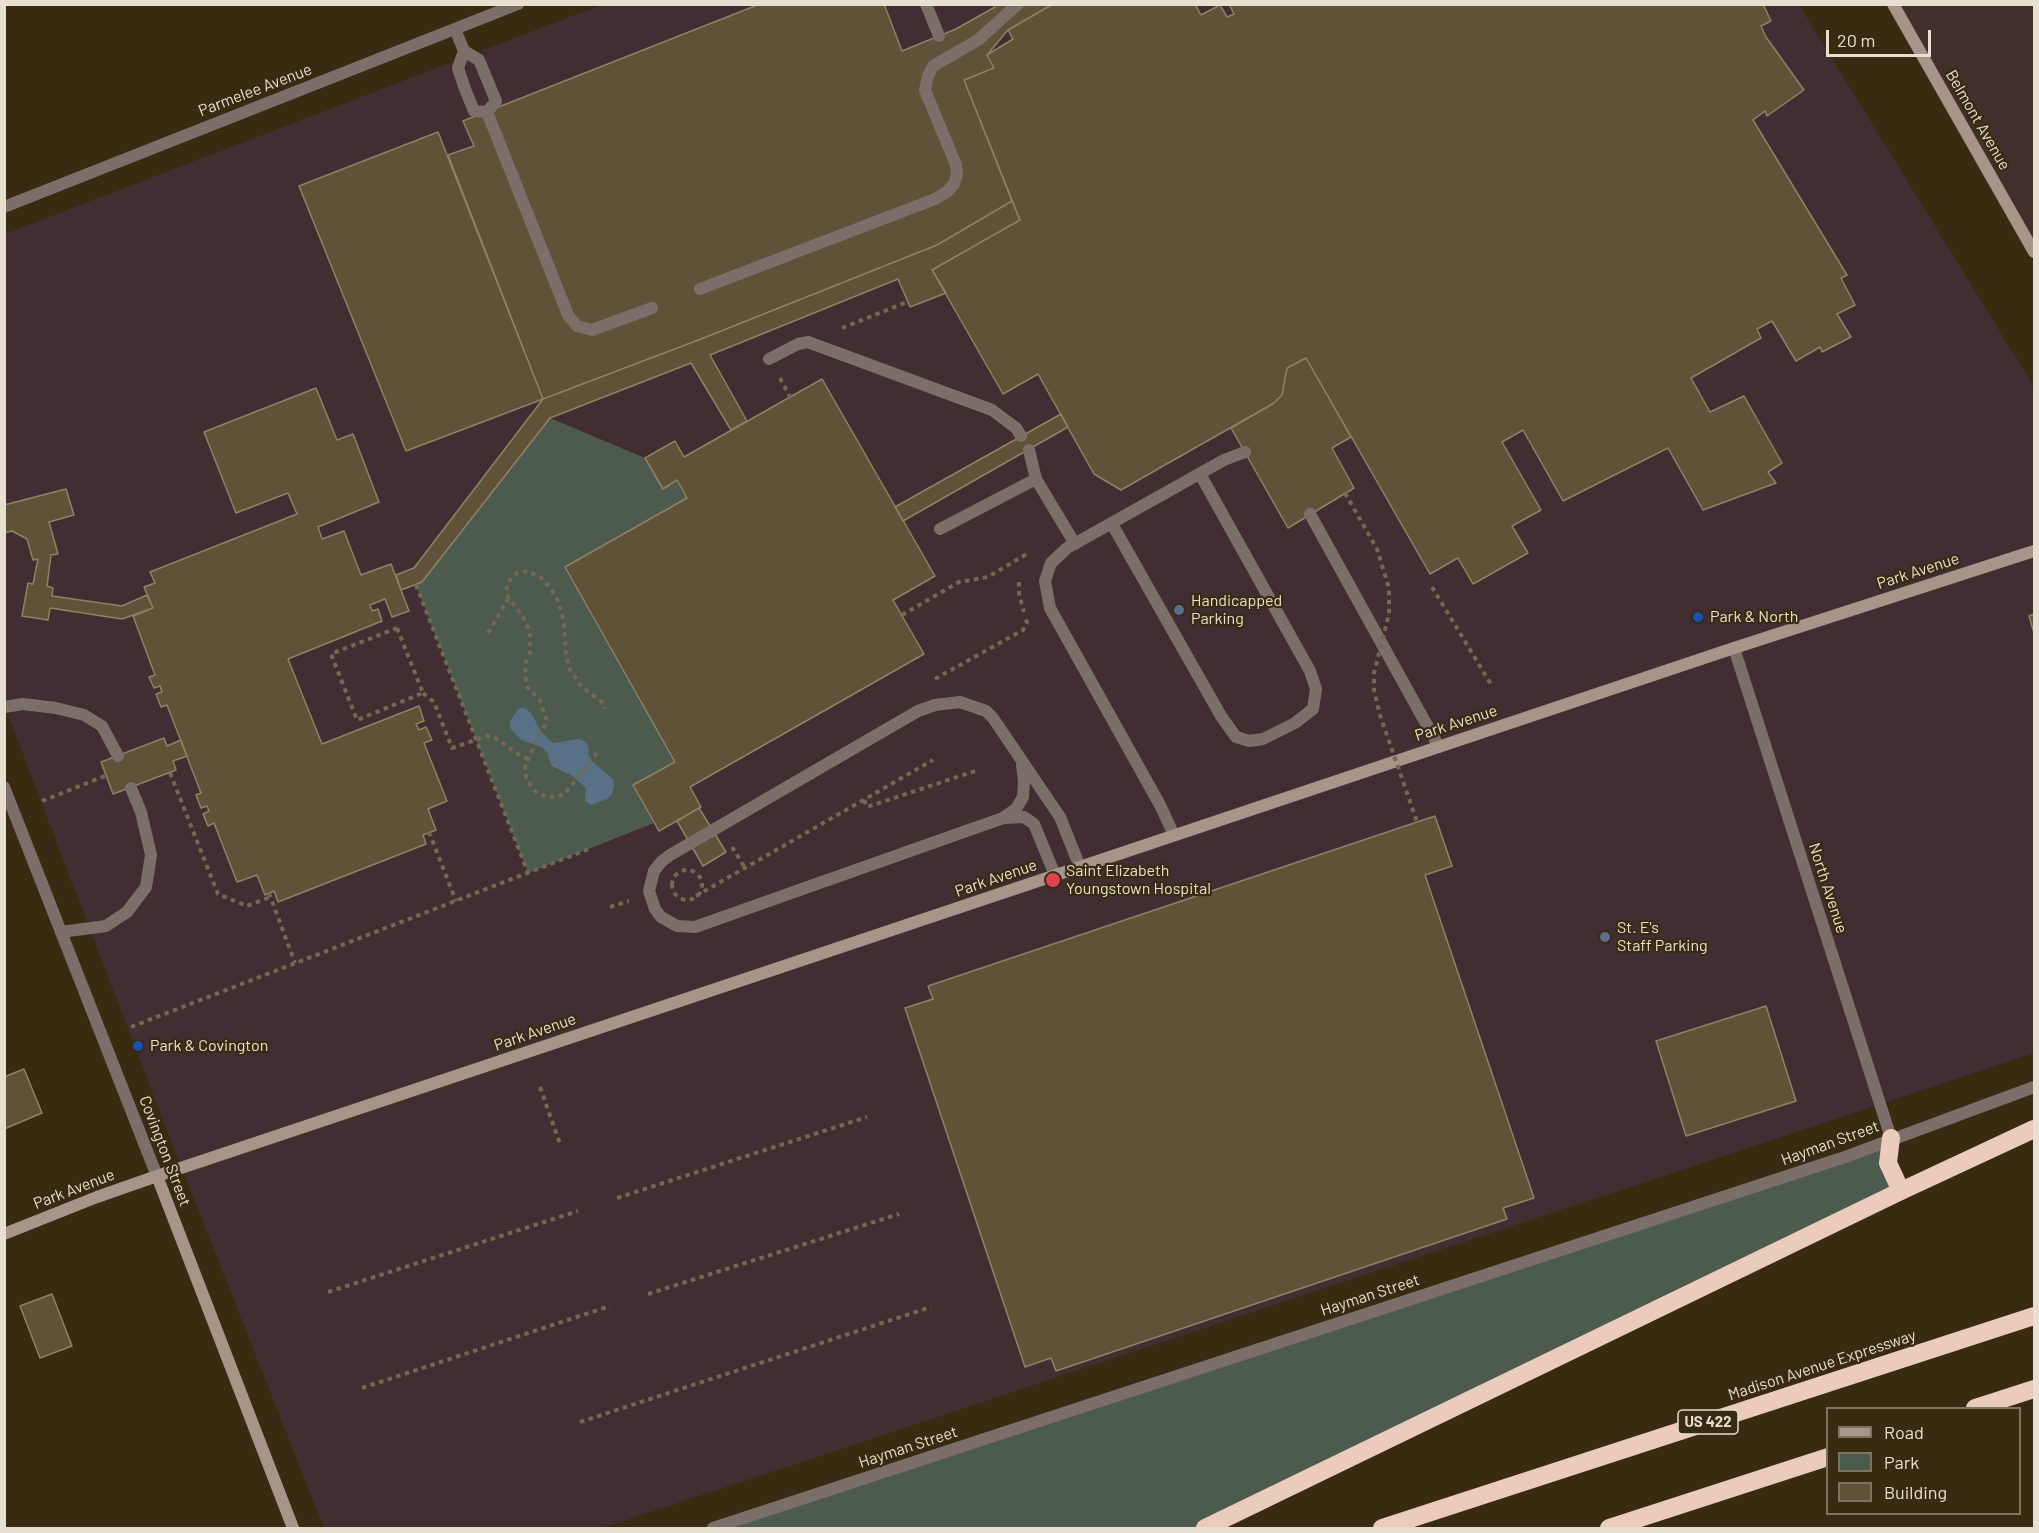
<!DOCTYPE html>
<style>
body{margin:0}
#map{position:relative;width:2039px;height:1533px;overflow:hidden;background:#382b12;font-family:Barlow,sans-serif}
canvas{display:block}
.frame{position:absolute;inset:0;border:6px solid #e7dfd0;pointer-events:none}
.legend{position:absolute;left:1826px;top:1407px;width:195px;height:108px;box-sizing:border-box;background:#382b12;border:2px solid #7e735e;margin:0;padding:8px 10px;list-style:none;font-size:18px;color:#e7dfd0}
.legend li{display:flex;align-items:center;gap:12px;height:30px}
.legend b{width:30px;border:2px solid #7e735e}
.scale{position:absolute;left:1826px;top:30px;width:105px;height:27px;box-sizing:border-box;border:3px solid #e7dfd0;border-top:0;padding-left:8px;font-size:18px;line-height:21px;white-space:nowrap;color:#e7dfd0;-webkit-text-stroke:4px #382b12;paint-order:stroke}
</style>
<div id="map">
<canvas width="2039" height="1533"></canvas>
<div class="frame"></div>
<ul class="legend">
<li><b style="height:8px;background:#a9948a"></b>Road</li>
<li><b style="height:16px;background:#4d5b4f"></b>Park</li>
<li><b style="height:16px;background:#605238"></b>Building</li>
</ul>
<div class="scale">20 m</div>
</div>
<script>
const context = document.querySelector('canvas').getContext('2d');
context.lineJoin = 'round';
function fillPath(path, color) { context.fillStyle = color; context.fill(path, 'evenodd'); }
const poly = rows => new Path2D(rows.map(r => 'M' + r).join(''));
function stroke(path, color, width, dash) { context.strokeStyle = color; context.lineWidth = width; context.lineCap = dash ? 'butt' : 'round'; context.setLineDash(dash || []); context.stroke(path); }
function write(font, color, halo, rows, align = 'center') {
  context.font = font + ' Barlow,sans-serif'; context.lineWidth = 4.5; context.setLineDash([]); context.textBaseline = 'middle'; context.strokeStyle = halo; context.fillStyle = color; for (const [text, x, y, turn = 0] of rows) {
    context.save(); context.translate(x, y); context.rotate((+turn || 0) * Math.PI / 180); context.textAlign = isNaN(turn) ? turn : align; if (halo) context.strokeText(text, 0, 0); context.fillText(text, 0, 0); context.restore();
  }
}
const commercial = poly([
 [1893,5,2034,5,2034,252]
]);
const medical = poly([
 [601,5,1799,5,2034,387,2034,1053,602,1528,324,1528,166,1128,5,707,5,234]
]);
const green = poly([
 [550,418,645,458,663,488,677,480,687,498,565,568,675,762,633,785,654,823,528,873,416,585,422,582],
 [1891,1138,1901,1191,1205,1528,713,1528]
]);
const water = poly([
 [519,708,525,708,531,713,542,733,553,743,579,739,584,741,588,745,589,756,594,763,613,779,614,786,612,794,607,799,591,805,585,801,586,788,571,775,552,766,547,752,542,747,521,740,510,728,510,721]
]);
const building = poly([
 [760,4,884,4,902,51,956,29,995,7,994,4,1053,4,1008,30,987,55,994,68,964,80,1012,201,937,245,701,339,543,399,448,155,474,146,463,121,760,4],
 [1053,4,1195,4,1201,15,1220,5,1227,17,1234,14,1229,4,1763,4,1771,21,1761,26,1766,37,1804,90,1767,116,1765,111,1753,120,1847,275,1841,278,1855,305,1837,314,1851,337,1822,352,1820,347,1796,361,1772,321,1757,329,1761,338,1691,378,1710,412,1744,396,1782,463,1768,472,1776,483,1703,510,1668,448,1563,501,1523,430,1502,442,1541,510,1512,526,1528,553,1473,584,1458,558,1430,574,1306,358,1287,368,1282,395,1274,403,1121,490,1094,474,1038,374,1003,394,932,270,1020,220,964,80,994,68,987,55,1013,39,1008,30,1053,4],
 [438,132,543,399,406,451,299,186,438,132],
 [1012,201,1020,220,932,270,946,293,910,307,898,279,710,355,747,421,731,430,691,363,550,418,422,582,401,590,396,575,414,568,543,399,701,339,937,245,1012,201],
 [1306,358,1351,437,1332,448,1354,488,1288,528,1231,428,1274,403,1282,395,1287,368,1306,358],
 [822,379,935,576,893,600,924,654,690,787,701,807,659,831,633,785,675,762,565,567,687,498,677,480,663,489,645,458,675,441,684,457,822,379],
 [316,388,337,440,353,434,379,502,318,527,322,539,344,531,361,575,391,564,409,611,392,617,385,599,370,605,372,611,378,609,382,621,288,659,322,744,419,706,424,721,416,724,419,730,426,727,432,740,424,743,447,801,428,809,436,830,423,835,426,844,278,902,274,891,265,895,257,875,237,882,214,823,208,826,203,814,209,811,207,806,201,808,196,795,201,793,167,705,161,707,156,694,162,692,160,686,154,688,149,677,155,675,133,616,153,608,144,587,155,583,150,572,297,514,288,493,236,513,204,432,316,388],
 [1061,414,1068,427,903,521,895,507,1061,414],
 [66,489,74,515,49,522,58,554,51,555,47,586,53,588,52,596,122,606,147,595,153,608,122,619,50,608,48,620,22,616,28,583,33,584,38,559,33,560,27,539,12,531,4,533,4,505,66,489],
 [2034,614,2034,633,2029,616,2034,614],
 [164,738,167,746,181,740,187,756,173,761,176,770,113,794,101,762,164,738],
 [699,808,726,852,703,866,677,821,699,808],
 [1435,816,1452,866,1425,875,1534,1198,1503,1208,1507,1219,1056,1371,1051,1358,1025,1367,905,1008,933,999,928,986,1435,816],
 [1766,1006,1796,1101,1686,1136,1656,1041,1766,1006],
 [24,1069,42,1113,4,1129,4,1077,24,1069],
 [52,1294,72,1346,40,1358,20,1306,52,1294]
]);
const path = poly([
 [842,328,907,302],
 [780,378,790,397],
 [1019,582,1019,594,1024,612],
 [416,585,528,873],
 [1432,587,1492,686],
 [902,615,959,582,988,577,1030,552],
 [397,628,423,693,357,720,331,654,397,628],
 [488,633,509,598],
 [935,679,1023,630,1027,623,1026,619],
 [423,693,434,702,452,748,487,736,494,737,516,753,527,759],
 [597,753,566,792,558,797,549,797,539,794,532,788,526,777,525,765,544,727,546,719,540,700,528,688,525,676,526,662,530,653,530,632,522,615,509,598,506,591,508,582,517,573,528,571,540,577,550,587,558,601,564,621,566,656,569,668,582,687,602,702,605,709],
 [170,773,218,894,247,906,270,897],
 [864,800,867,807,978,770],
 [42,801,105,776],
 [429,832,456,901],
 [732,847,745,868],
 '672 885a15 15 0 1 1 30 0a15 15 0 1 1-30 0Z',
 [269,893,295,963],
 [696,896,933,760],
 [610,907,629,901],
 [131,1027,589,849],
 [540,1087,560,1144],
 [617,1198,867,1117],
 [328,1292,578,1211],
 [648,1294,899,1214],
 [362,1388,610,1306],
 [580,1422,931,1307]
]);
const lane = poly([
 [926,4,939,36],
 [455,29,464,51,479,60,496,101,487,112],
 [464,51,458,68,465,89,474,111,487,112],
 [487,112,568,315,577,326,592,330,652,308],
 [700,289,935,199,947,192,954,184,957,174,956,165,925,90,928,76,933,66,978,40,1018,4],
 [769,359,798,344,808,342,992,410,1016,428,1021,436],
 [1029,450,1036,479,1075,544],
 [1310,514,1439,747],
 [1112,524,1221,716,1236,737,1249,741,1263,739,1295,723,1313,709,1316,689,1310,671,1200,474],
 [940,529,1036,479],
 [4,707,23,704,56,708,84,715,102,726,118,756],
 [1004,817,1016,809,1023,797,1024,781,1022,765],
 [1174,835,1160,805,1050,608,1045,581,1051,563,1067,548,1224,460,1245,452],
 [1055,875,1034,824,1024,817,1003,818,695,927,677,926,661,917,655,909,649,891,654,871,661,862,670,855,918,711,935,705,960,702,986,711,993,718,1060,817,1080,867],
 [61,932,106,926,127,912,146,887,151,855,141,812,131,788]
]);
const street = poly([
 [4,207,518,4],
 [1734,648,1891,1138],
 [4,787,157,1176],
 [713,1528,1845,1157,2034,1087]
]);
const secondary = poly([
 [1893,4,2034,252],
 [157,1176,293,1528],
 [4,1234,97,1197,157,1176,1734,648,2034,551]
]);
const highway = poly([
 [1891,1138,1888,1163,1901,1191],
 [1975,1408,2034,1389],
 [1205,1528,1901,1191,2034,1129],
 [1382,1528,2034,1316],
 [1609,1528,1828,1457]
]);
const pathBridge = poly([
 [1345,493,1377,549,1389,588,1389,614,1374,673,1374,690,1380,715,1417,822]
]);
const markers = [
 [1179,610,6,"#5c6f8a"],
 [1698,617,6,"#1a4fb4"],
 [1053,880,8,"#e0444e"],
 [1605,937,6,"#5c6f8a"],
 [138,1046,6,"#1a4fb4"]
];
const shields = [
 [1708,1422,60]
];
const shieldNames = [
 ["US 422",1708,1422]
];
const streetNames = [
 ["Parmelee Avenue",255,90,-21],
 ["Belmont Avenue",1978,120,60],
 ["Park Avenue",1918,571,-18],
 ["Park Avenue",1456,723,-18],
 ["Park Avenue",996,878,-19],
 ["North Avenue",1828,888,72],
 ["Park Avenue",535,1032,-19],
 ["Hayman Street",1830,1143,-20],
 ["Covington Street",165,1151,69],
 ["Park Avenue",74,1189,-21],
 ["Hayman Street",1370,1295,-18],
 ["Madison Avenue Expressway",1822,1365,-18],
 ["Hayman Street",908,1447,-18]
];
const poiNames = [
 ["Handicapped",1191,601],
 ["Parking",1191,619],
 ["Park & North",1710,617],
 ["Saint Elizabeth",1066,871],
 ["Youngstown Hospital",1066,889],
 ["St. E's",1617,928],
 ["Staff Parking",1617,946],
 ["Park & Covington",150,1046]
];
fillPath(commercial, '#422f2b');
fillPath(medical, '#422e32');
fillPath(green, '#4d5b4f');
fillPath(water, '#587186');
fillPath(building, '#605238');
stroke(building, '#908066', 1.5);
stroke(path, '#736852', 4, [4.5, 4.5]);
stroke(lane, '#7c6f69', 12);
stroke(street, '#7c6f69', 12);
stroke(secondary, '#a9948a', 12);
stroke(highway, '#ebcbbb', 18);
stroke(pathBridge, '#736852', 4, [4.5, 4.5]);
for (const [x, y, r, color] of markers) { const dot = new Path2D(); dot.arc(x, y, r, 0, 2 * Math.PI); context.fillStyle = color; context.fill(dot); stroke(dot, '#382b12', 2); }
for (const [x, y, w] of shields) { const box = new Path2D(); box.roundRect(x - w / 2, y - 12, w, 24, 4.5); context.fillStyle = '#382b12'; context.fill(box); stroke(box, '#e7dfd0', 1.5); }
write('bold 15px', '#e7dfd0', null, shieldNames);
write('16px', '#e7dfd0', '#382b12', streetNames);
write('16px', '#e7dfd0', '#382b12', poiNames, 'left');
</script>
